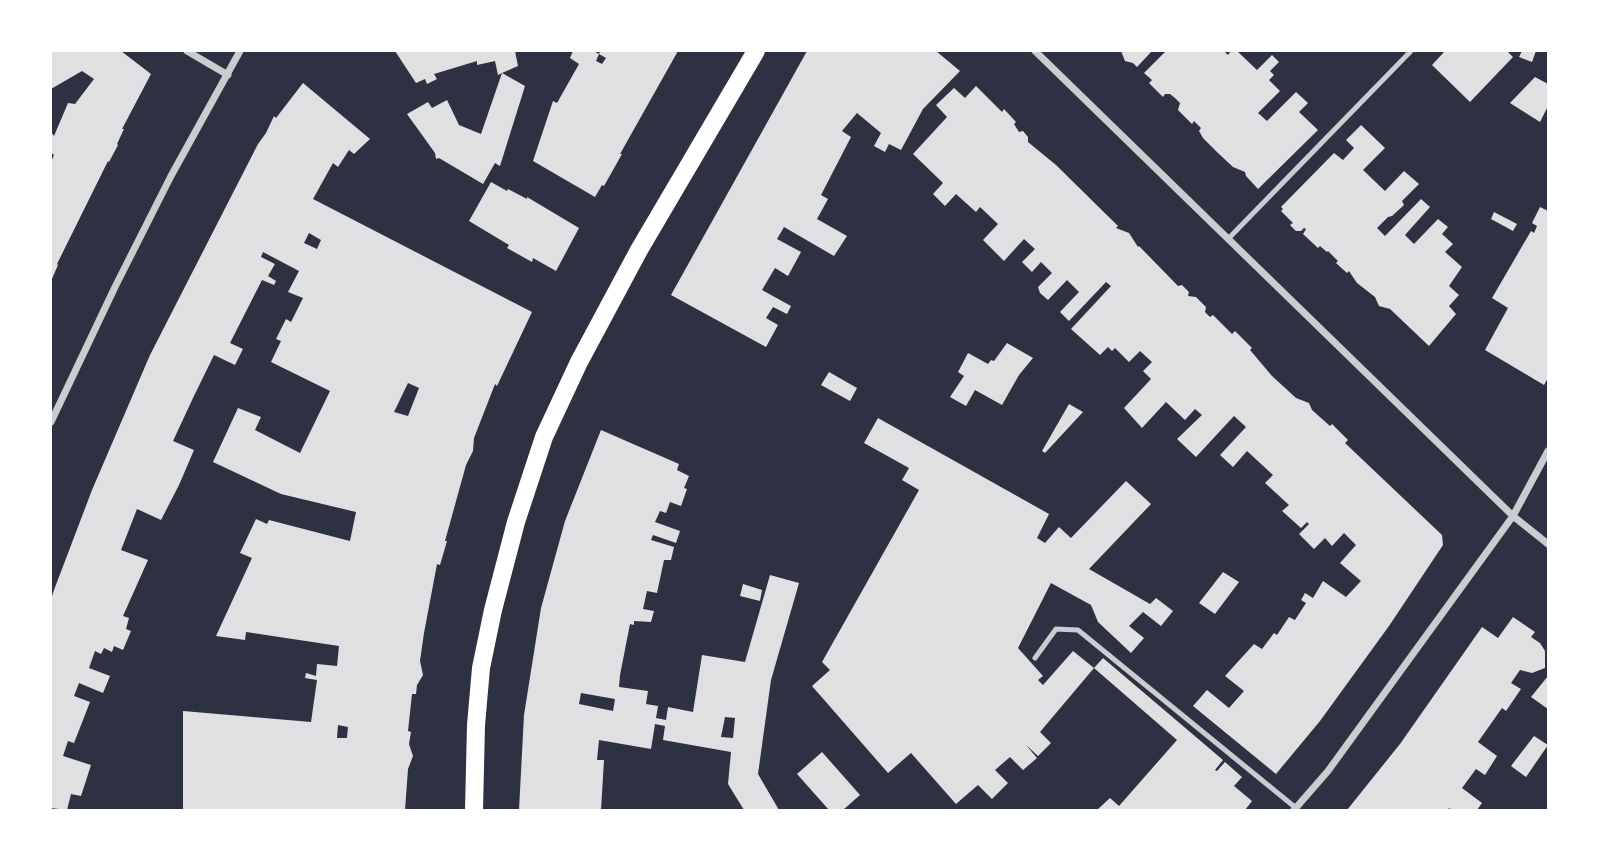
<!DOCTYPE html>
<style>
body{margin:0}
#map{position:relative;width:1599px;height:861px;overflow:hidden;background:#2d3142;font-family:"Fira Sans Condensed",sans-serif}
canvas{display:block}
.frame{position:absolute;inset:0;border:52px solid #fff;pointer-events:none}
</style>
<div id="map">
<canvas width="1599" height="861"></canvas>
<div class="frame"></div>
</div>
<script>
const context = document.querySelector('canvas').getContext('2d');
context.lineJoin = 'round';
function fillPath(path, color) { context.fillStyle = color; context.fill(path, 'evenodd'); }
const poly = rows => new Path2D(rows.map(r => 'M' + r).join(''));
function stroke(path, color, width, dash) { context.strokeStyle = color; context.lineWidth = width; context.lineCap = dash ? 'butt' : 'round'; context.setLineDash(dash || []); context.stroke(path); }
const building = poly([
 [51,51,121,51,151,74,122,129,124,129,117,144,118,145,109,162,108,161,57,264,58,265,51,281,51,162,54,155,51,153,51,132,54,136,68,103,75,104,94,79,82,71,51,89],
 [395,51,515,51,518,66,502,73,525,86,500,166,495,163,483,184,439,158,436,159,435,153,407,114,428,102,432,108,447,100,459,125,481,134,502,73,498,75,495,61,477,65,477,61,434,74,437,79,427,84,425,79,416,83],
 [573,51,593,51,599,54,596,61,602,64,606,58,599,54,600,51,678,51,620,154,622,154,604,186,602,185,595,197,533,161,553,101,557,103,579,64,570,58],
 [807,51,936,51,960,71,923,109,901,150,889,144,885,152,874,146,881,133,857,113,842,131,851,137,821,195,828,199,817,219,847,236,834,256,784,227,777,239,801,252,788,276,775,268,762,290,791,306,787,314,773,307,766,318,778,325,766,347,671,295],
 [1121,51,1152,51,1137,67,1133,63,1125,61],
 [1166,51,1224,51,1228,55,1231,51,1237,51,1257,70,1272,55,1279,62,1270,71,1274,75,1269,80,1280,91,1258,113,1267,121,1296,92,1308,103,1299,112,1318,130,1258,189,1246,176,1245,172,1233,167,1218,153,1203,138,1199,131,1201,128,1194,121,1192,124,1178,110,1180,103,1175,98,1170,94,1165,94,1163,97,1149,83,1152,80,1144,73],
 [1445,51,1507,51,1513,57,1470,102,1432,65],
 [1522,51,1536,51,1532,62,1519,57],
 [1535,77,1548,84,1548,106,1540,122,1510,103],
 [303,83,370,139,354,154,349,150,338,167,333,163,313,199,532,312,497,386,495,384,474,438,473,451,466,465,445,541,447,541,440,565,437,564,424,633,420,661,423,675,417,685,416,694,412,694,408,731,411,732,409,744,413,756,408,769,405,810,183,810,183,711,311,722,317,680,305,678,306,673,316,676,317,664,337,666,339,646,246,632,245,640,216,636,252,558,240,553,256,519,267,524,269,520,350,541,356,512,281,494,213,462,238,408,261,417,255,430,300,453,330,391,271,362,281,341,276,339,286,319,291,322,303,298,288,292,299,271,263,252,261,257,275,264,268,276,276,281,274,285,262,280,230,343,243,349,235,365,214,355,193,398,173,441,194,450,179,485,161,520,137,509,121,550,148,560,123,616,129,618,126,629,131,631,123,650,114,646,112,652,104,648,101,654,95,651,89,668,110,676,103,693,79,683,74,696,90,702,74,743,68,741,63,756,91,765,81,796,71,794,67,810,51,808,51,599,54,590,92,490,150,355,258,144,266,133,274,116,276,118],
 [309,233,321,240,317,249,304,243],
 [408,383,419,388,408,416,394,412],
 [338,725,348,727,347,738,337,738],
 [976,86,1002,112,1004,109,1016,122,1014,124,1019,132,1023,131,1028,137,1028,142,1056,165,1118,226,1116,228,1129,233,1138,247,1139,246,1178,286,1182,285,1189,292,1188,296,1196,297,1206,307,1205,312,1210,317,1213,315,1232,334,1235,331,1252,348,1250,350,1272,376,1296,398,1309,403,1312,410,1330,426,1332,424,1348,440,1345,443,1442,535,1443,545,1389,626,1320,721,1276,774,1193,706,1207,690,1229,708,1244,691,1225,676,1254,644,1262,649,1274,633,1277,635,1289,617,1295,620,1306,603,1301,600,1305,593,1313,598,1323,581,1346,597,1361,581,1340,563,1356,545,1344,533,1332,546,1325,538,1314,549,1299,534,1309,524,1307,522,1301,528,1282,511,1289,505,1265,483,1273,475,1247,451,1233,467,1220,455,1246,427,1234,416,1196,457,1177,439,1202,415,1195,409,1185,420,1166,402,1142,428,1124,408,1151,379,1143,371,1152,362,1140,351,1129,362,1115,348,1112,351,1108,347,1100,355,1071,329,1111,286,1106,282,1069,321,1060,312,1079,292,1067,280,1048,300,1040,293,1038,287,1052,273,1041,262,1032,272,1022,262,1035,249,1024,239,1004,261,983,240,998,224,980,207,976,212,956,194,945,206,933,194,943,183,913,154,947,117,936,105,954,88,965,98],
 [1361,125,1385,148,1363,170,1385,191,1404,171,1419,184,1402,201,1404,205,1392,216,1388,217,1377,228,1385,236,1421,199,1430,207,1405,235,1414,244,1438,219,1448,227,1442,234,1453,244,1445,252,1462,267,1449,286,1459,295,1449,306,1456,314,1429,346,1390,309,1379,306,1375,297,1357,283,1349,271,1347,273,1336,263,1338,261,1328,251,1327,252,1320,246,1318,248,1303,234,1306,229,1304,228,1301,231,1296,231,1290,225,1293,223,1281,211,1283,209,1281,207,1334,153,1343,160,1354,148,1346,140],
 [491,182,507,191,508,189,527,199,527,197,579,228,556,271,533,258,532,262,507,248,509,245,469,221],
 [1540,207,1548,211,1548,378,1544,385,1485,350,1508,308,1492,298,1531,231,1534,233,1537,226,1532,223],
 [1494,212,1517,224,1513,231,1491,219],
 [1007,343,1033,358,1019,375,1002,405,975,390,966,406,950,397,964,376,958,372,968,353,988,364,991,360,994,361],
 [829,372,857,388,850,401,821,385],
 [1069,404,1083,412,1045,453,1042,451],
 [878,418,1049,514,1037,538,1045,543,1059,527,1071,538,1126,481,1151,504,1089,569,1150,604,1156,598,1173,611,1161,626,1143,612,1129,626,1144,638,1131,653,1098,622,1091,605,1051,583,1018,648,1043,676,1038,680,1043,685,1073,651,1094,668,1040,732,1051,743,1038,756,1026,745,1037,758,1023,770,1010,757,995,770,1008,783,992,799,978,785,956,804,911,753,888,773,812,686,830,670,822,662,919,490,902,480,909,468,864,443],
 [601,430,679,464,677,470,689,476,684,488,687,489,681,506,670,502,666,513,660,511,655,522,680,531,676,543,653,535,651,540,674,547,671,560,664,560,657,593,647,591,643,609,654,611,651,622,634,621,634,625,630,624,620,675,619,687,648,691,646,704,658,706,656,718,666,720,668,707,693,712,702,655,745,662,770,575,799,583,771,680,758,774,779,810,744,810,728,784,731,752,663,740,665,726,655,724,651,749,599,740,597,760,604,760,601,810,519,810,524,715,541,608,565,521],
 [581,693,615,699,613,711,579,704],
 [725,717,735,718,733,738,721,737],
 [1223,572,1239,582,1215,614,1199,603],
 [743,584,762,590,760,601,740,596],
 [1513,617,1535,632,1531,637,1540,643,1545,651,1545,668,1532,673,1520,670,1511,683,1521,689,1506,711,1502,708,1478,742,1497,756,1485,775,1476,769,1462,788,1482,803,1477,810,1452,810,1449,808,1448,810,1347,810,1400,744,1482,627,1498,638],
 [1103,658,1223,760,1215,770,1217,771,1225,762,1242,777,1234,786,1252,801,1245,810,1097,810,1110,798,1119,806,1177,740,1094,668],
 [1548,676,1548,709,1531,697],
 [1534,736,1548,745,1526,777,1511,766],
 [822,752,860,795,843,810,829,810,797,774]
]);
const service = poly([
 [1228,239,1411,51],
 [1035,658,1056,629,1078,630,1296,808]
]);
const minor = poly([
 [187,51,228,75],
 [1035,51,1513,516,1548,544],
 [51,422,115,287,171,176,240,51],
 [1294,810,1328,771,1513,516,1548,451]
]);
const primary = poly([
 [474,810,476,725,481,668,493,610,516,522,544,437,579,362,639,250,756,51]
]);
fillPath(building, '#e0e0e3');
stroke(service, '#caccd0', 5);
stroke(minor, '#caccd0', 7);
stroke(primary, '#fff', 18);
</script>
